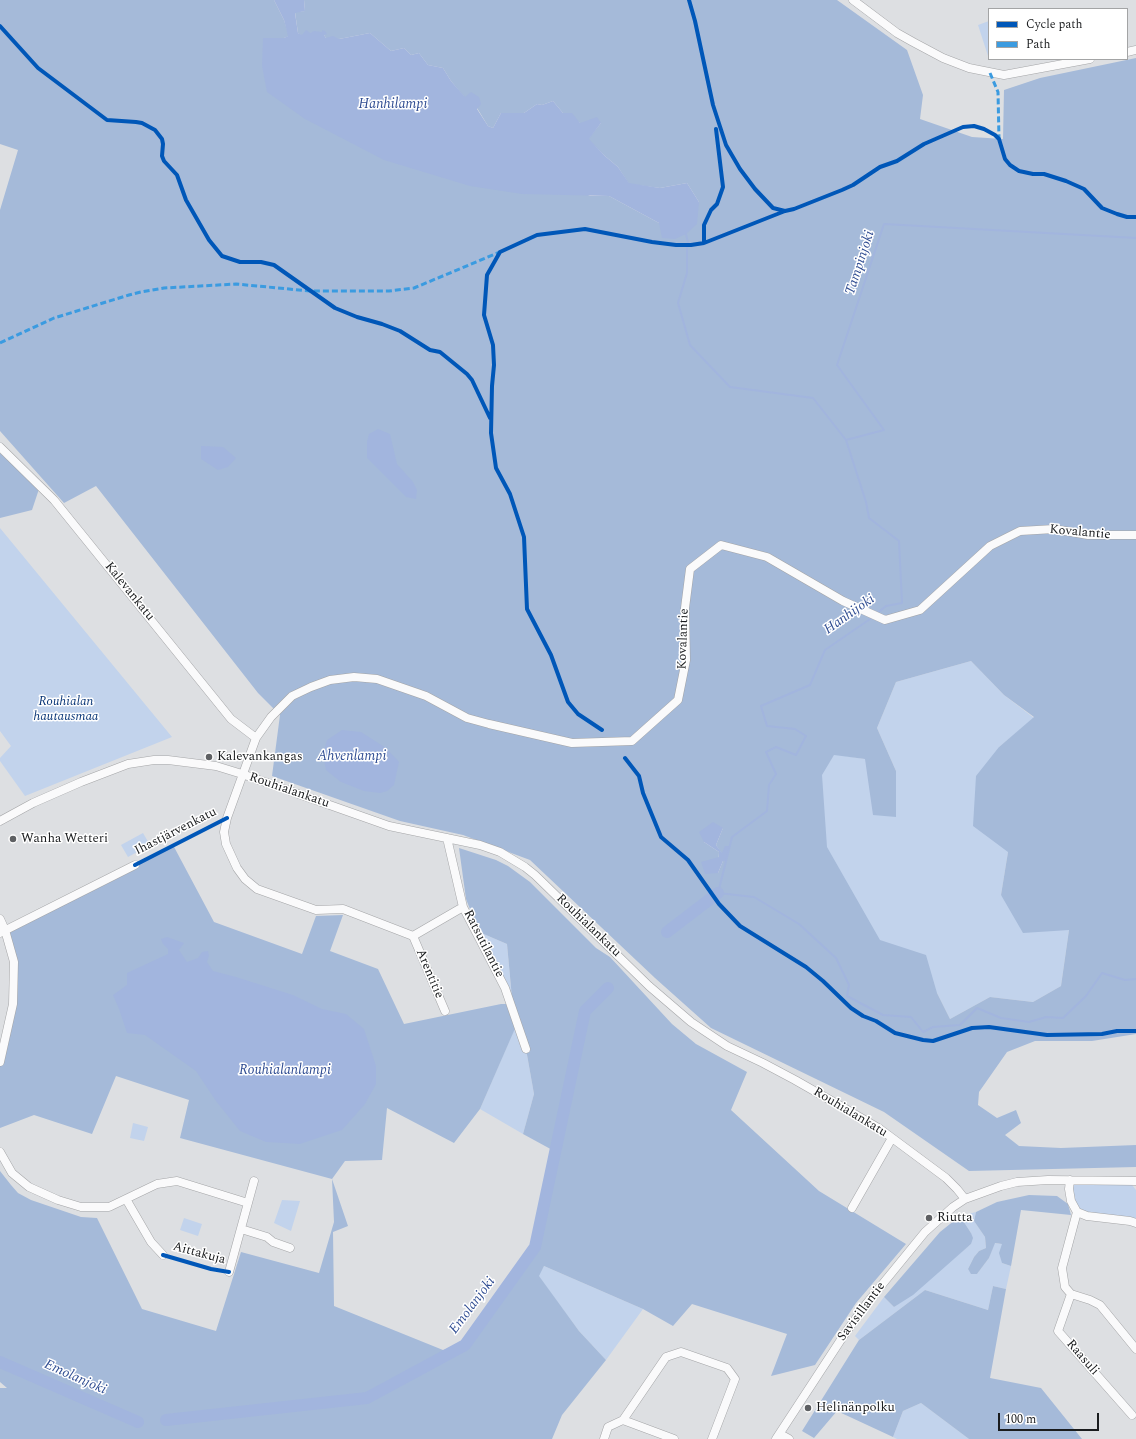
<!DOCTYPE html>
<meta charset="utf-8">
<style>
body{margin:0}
#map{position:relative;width:1136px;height:1439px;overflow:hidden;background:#dddfe2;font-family:Spectral,serif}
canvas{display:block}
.legend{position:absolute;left:988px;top:8px;width:140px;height:52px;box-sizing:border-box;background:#fff;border:1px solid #a3a4a5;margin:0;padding:5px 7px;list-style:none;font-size:12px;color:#1a1c1e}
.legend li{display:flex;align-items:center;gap:8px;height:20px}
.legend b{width:20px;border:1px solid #a3a4a5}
.scale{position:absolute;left:998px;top:1413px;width:101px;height:18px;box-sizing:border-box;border:2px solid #1a1c1e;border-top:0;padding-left:5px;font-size:12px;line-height:14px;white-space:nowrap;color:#1a1c1e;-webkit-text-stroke:3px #fff;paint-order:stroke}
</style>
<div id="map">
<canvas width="1136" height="1439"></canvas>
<ul class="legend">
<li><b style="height:5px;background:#0057b8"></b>Cycle path</li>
<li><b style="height:5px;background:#3b9be0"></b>Path</li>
</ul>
<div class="scale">100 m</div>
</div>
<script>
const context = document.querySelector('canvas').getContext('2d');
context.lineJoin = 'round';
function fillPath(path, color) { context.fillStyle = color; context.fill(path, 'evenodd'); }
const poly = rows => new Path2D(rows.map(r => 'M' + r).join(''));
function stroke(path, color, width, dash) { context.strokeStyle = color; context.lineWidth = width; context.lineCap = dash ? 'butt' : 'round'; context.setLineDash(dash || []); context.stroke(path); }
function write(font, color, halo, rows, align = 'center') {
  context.font = font + ' Spectral,serif'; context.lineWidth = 3; context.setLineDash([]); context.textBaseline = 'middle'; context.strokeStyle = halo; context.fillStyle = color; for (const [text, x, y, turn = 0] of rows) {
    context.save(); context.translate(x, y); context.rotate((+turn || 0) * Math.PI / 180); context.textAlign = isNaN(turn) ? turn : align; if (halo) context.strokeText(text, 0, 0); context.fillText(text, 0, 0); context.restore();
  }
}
const green = poly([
 [989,21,989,59,990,59,989,59,978,25],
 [0,528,172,737,25,796,0,761,0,758,11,746,0,731],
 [971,661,1004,695,1034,718,999,747,1008,852,1001,895,1069,930,1061,986,1033,1002,990,997,950,1019,937,993,872,988,691,702,828,764,834,754,865,759,896,771,877,728,896,682],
 [143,833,150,845,128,857,121,845],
 [479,932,507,944,513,1011],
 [517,1023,526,1049,534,1094,523,1134,480,1109],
 [133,1123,148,1127,144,1141,130,1138],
 [1070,1180,1129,1181,1136,1190,1136,1222,1077,1212],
 [282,1200,300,1201,291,1231,274,1223],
 [976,1212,974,1221,985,1237,986,1248,979,1251,974,1257,968,1269,972,1274,977,1274,989,1258,994,1243,1002,1244,1002,1263,1011,1266,1006,1289,993,1286,988,1310,925,1290,859,1340,855,1336,884,1297,894,1307,971,1244,971,1233,960,1216],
 [184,1218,202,1224,198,1236,180,1230],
 [544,1266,643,1309,606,1360,579,1331,538,1276],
 [921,1403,969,1439,897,1439,893,1437,903,1411]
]);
const forest = poly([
 [0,0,274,0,284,20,289,36,284,38,590,196,609,196,659,223,699,202,687,183,660,188,629,184,618,167,605,156,588,139,601,123,580,123,563,113,553,101,542,105,537,104,524,113,501,113,493,128,488,126,477,108,465,98,451,81,443,68,428,65,419,53,411,55,404,48,391,51,370,33,339,39,326,38,322,32,310,33,302,36,298,33,295,12,305,11,304,0,837,0,907,50,923,95,920,119,972,137,1003,139,1004,90,1040,78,1136,58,1136,1034,1092,1041,1035,1041,1007,1052,979,1092,978,1105,997,1118,1016,1110,1021,1123,1005,1135,1019,1146,1061,1148,1136,1145,1136,1167,969,1171,884,1112,711,1028,655,978,530,860,463,835,400,821,272,776,280,715,258,693,96,486,64,503,0,431,0,210,18,150,0,144],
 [971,661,1004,695,1034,717,999,747,976,776,973,826,1008,852,1001,895,1023,933,1069,930,1061,986,1033,1002,990,997,950,1019,937,993,926,955,880,940,827,847,822,775,834,755,865,759,873,815,896,817,896,771,877,728,896,682],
 [723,828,716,845,722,854,725,861,723,861,718,873,719,852,704,842],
 [0,453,39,489,32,510,0,518],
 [173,845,214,922,302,954,316,916,343,915,330,951,378,969,404,1024,501,1004,511,1004,513,1009,507,944,479,932,466,899,459,848,496,860,508,866,530,882,596,948,610,957,672,1024,696,1044,747,1072,731,1110,819,1191,906,1244,856,1303,815,1365,771,1376,787,1334,692,1304,673,1326,643,1309,544,1266,539,1276,579,1331,606,1360,562,1415,552,1439,0,1439,0,1388,7,1388,0,1382,0,1171,11,1185,18,1193,31,1200,81,1217,97,1218,142,1309,216,1331,241,1252,319,1273,334,1222,332,1179,180,1138,189,1100,116,1076,92,1134,34,1115,0,1128,0,1062,13,1004,14,962,5,930],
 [517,1024,526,1049,534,1094,523,1134,556,1152,535,1247,465,1345,443,1350,334,1306,333,1232,348,1226,332,1179,345,1161,382,1160,387,1108,454,1143,480,1109],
 [1029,1195,1057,1196,1068,1204,1071,1215,1021,1210,1011,1266,1002,1263,999,1253,1002,1244,995,1243,989,1258,977,1274,971,1274,968,1269,974,1257,979,1251,986,1248,985,1237,974,1221,976,1212,997,1202],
 [960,1216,971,1233,973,1238,971,1244,913,1295,894,1307,884,1297,940,1232],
 [993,1286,1006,1289,990,1378,1041,1388,1082,1439,969,1439,921,1403,903,1411,893,1437,837,1411,814,1438,802,1431,859,1340,925,1290,988,1310]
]);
const water = poly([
 [274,0,304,0,305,11,295,13,298,33,302,35,306,30,310,33,314,31,322,32,322,30,325,31,327,34,324,35,326,38,333,36,339,39,370,33,391,51,404,48,411,55,419,53,428,65,443,68,451,81,465,97,471,92,479,97,481,104,477,109,488,126,493,128,501,113,524,113,537,104,542,105,553,101,563,113,572,113,580,123,597,117,601,123,589,139,605,156,618,167,629,183,660,188,687,183,699,202,697,224,686,234,675,239,662,238,659,223,609,196,522,194,470,186,384,160,305,119,267,92,262,66,263,38,284,38,288,36,284,20],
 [378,429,390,434,397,464,413,482,417,490,416,499,406,497,367,458,367,442,369,434],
 [201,446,223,447,236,458,228,467,218,470,201,459],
 [342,730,361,732,386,748,399,762,394,785,387,791,380,793,364,791,341,782,326,770,323,755,327,740],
 [713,822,723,828,716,845,722,853,725,846,729,846,726,861,723,861,718,873,705,874,701,862,719,857,719,852,704,842,699,832],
 [167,937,184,943,179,950,187,962,198,958,202,952,208,951,209,956,207,962,213,971,236,977,293,995,322,1009,346,1014,364,1029,376,1066,376,1084,365,1104,342,1130,300,1144,266,1142,240,1131,216,1101,196,1071,145,1035,127,1033,119,1009,113,995,127,985,127,973,168,954,168,949,163,944,161,939]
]);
const stream = poly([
 [686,234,688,243,687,248,687,273,678,303,690,345,730,387,813,398,846,440,866,502,869,518,899,541,902,603,886,606,876,614],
 [846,440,884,430,837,365,884,224,1136,238],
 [873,617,825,650,810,685,761,706,767,726,795,729,806,736,796,755,776,747,766,752,776,774,769,785,767,811,732,837,718,893,754,897,799,924,836,958,849,985,847,996,883,1015,911,1017,923,1032,933,1027,960,1025,977,1008,1001,1018,1029,1022,1046,1017,1063,1018,1086,996,1102,973,1125,980,1136,979]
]);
const river = poly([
 [667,932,718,893],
 [0,1362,138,1422],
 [166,1420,367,1398,465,1345,535,1247,585,1011,608,988]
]);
const minor = poly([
 [853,0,897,33,913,42,943,58,969,68,1004,75,1090,59],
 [1127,52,1136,50],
 [0,447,54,500,231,719,256,738],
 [0,821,33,803,81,782,128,764,154,760,168,760,216,766,242,774,389,826,480,845,500,852,525,867,535,875,649,986,691,1022,727,1046,763,1063,795,1080,844,1108,880,1129,946,1178,957,1189,965,1199],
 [447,838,463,907,505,988,526,1049],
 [463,907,413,936,343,909,316,910,257,889,245,879,237,868,226,844,224,832,227,818,256,738,271,717,292,696,311,687,330,680,354,677,377,679,426,696,467,718,489,724,572,743,632,741,678,700,686,660,685,608,690,569,721,545,767,557,843,601,885,620,920,610,990,546,1020,531,1054,529,1088,535,1136,535],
 [0,919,5,930,14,962,13,1004,0,1062],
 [0,933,135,865],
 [413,936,445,1011],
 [0,1152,12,1173,29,1187,58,1200,81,1207,109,1207,157,1184,177,1181,248,1203],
 [1070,1180,1069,1189,1071,1201,1077,1212,1087,1216,1130,1221,1136,1223],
 [126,1199,151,1242,163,1255],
 [852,1208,892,1138],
 [1077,1212,1062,1268,1065,1287,1071,1294,1090,1300,1100,1305,1136,1349],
 [241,1229,267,1237,273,1242,290,1248],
 [229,1272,254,1181],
 [1071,1294,1058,1331,1132,1415],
 [623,1420,666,1357,681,1352,727,1368,735,1379,712,1439],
 [780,1434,789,1439],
 [604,1439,608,1427,623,1420,674,1439],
 [776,1439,844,1335,867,1303,925,1232,953,1207,965,1199,1001,1186,1017,1182,1048,1180,1136,1181]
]);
const quiet = poly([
 [990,73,998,92,999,139],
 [0,343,54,318,129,295,141,292,164,288,236,284,310,291,389,291,414,288,500,252]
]);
const cycleway = poly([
 [689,0,695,21,713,105,726,145,740,169,755,189,773,208,785,211,794,209,842,190,853,185,880,167,897,161,924,144,963,127,974,126,984,129,995,135,999,139,1005,159,1010,165,1019,171,1033,174,1044,174,1066,181,1084,189,1102,208,1117,214,1127,217,1136,217],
 [0,26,38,68,107,120,136,122,142,123,155,130,162,139,163,144,162,156,164,161,177,175,186,200,209,240,222,256,240,262,261,262,274,265,335,308,357,317,382,324,400,331,430,350,440,352,467,374,472,380,490,418],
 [704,243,704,225,711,210,717,204,723,187,716,129],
 [602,730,578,714,568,702,551,655,527,609,524,537,510,494,496,468,491,433,492,386,494,365,493,345,484,315,487,275,500,252,537,235,585,229,652,242,676,245,691,245,704,243,785,211],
 [625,758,639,776,643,793,661,837,688,860,719,904,740,926,806,967,823,981,851,1008,863,1016,876,1021,895,1033,923,1040,933,1041,972,1028,989,1027,1047,1035,1102,1034,1117,1031,1136,1031],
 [135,865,227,818],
 [163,1255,211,1269,229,1272]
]);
const markers = [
 [209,757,4,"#5e6063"],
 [13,839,4,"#5e6063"],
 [929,1218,4,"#5e6063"],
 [808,1408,4,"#5e6063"]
];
const streetNames = [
 ["Kovalantie",1080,533,5],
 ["Kalevankatu",129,592,51],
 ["Kovalantie",684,639,-88],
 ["Rouhialankatu",289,791,19],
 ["Ihastjärvenkatu",176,832,-27],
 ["Rouhialankatu",588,926,44],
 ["Ratsutilantie",483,944,63],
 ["Arentitie",429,974,67],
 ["Rouhialankatu",850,1113,31],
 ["Aittakuja",199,1254,15],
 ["Savisillantie",862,1312,-53],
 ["Raasuli",1082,1358,49]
];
const parkNames = [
 ["Rouhialan",66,702],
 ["hautausmaa",66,717]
];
const poiNames = [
 ["Kalevankangas",217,757],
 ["Wanha Wetteri",21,839],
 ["Riutta",937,1218],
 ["Helinänpolku",816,1408]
];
const waterNames = [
 ["Hanhilampi",393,105],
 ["Tampinjoki",861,263,-72],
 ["Hanhijoki",850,615,-35],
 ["Ahvenlampi",352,757],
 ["Rouhialanlampi",285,1071],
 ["Emolanjoki",473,1306,-53],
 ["Emolanjoki",75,1378,24]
];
fillPath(green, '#c2d3ec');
fillPath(forest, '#a5bad9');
fillPath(water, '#a2b5de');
stroke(stream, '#a2b5de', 2);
stroke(river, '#a2b5de', 12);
stroke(minor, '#a4a5a7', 9);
stroke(minor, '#fafafb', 8);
stroke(quiet, '#3b9be0', 3, [6, 3]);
stroke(cycleway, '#0057b8', 4);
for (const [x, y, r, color] of markers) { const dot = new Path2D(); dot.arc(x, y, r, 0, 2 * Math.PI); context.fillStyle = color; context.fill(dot); stroke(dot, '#fff', 1.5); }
write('13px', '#1a1c1e', '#fff', streetNames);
write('italic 13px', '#0d3979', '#fff', parkNames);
write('13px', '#1a1c1e', '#fff', poiNames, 'left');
write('italic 14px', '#314e93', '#fff', waterNames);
</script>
